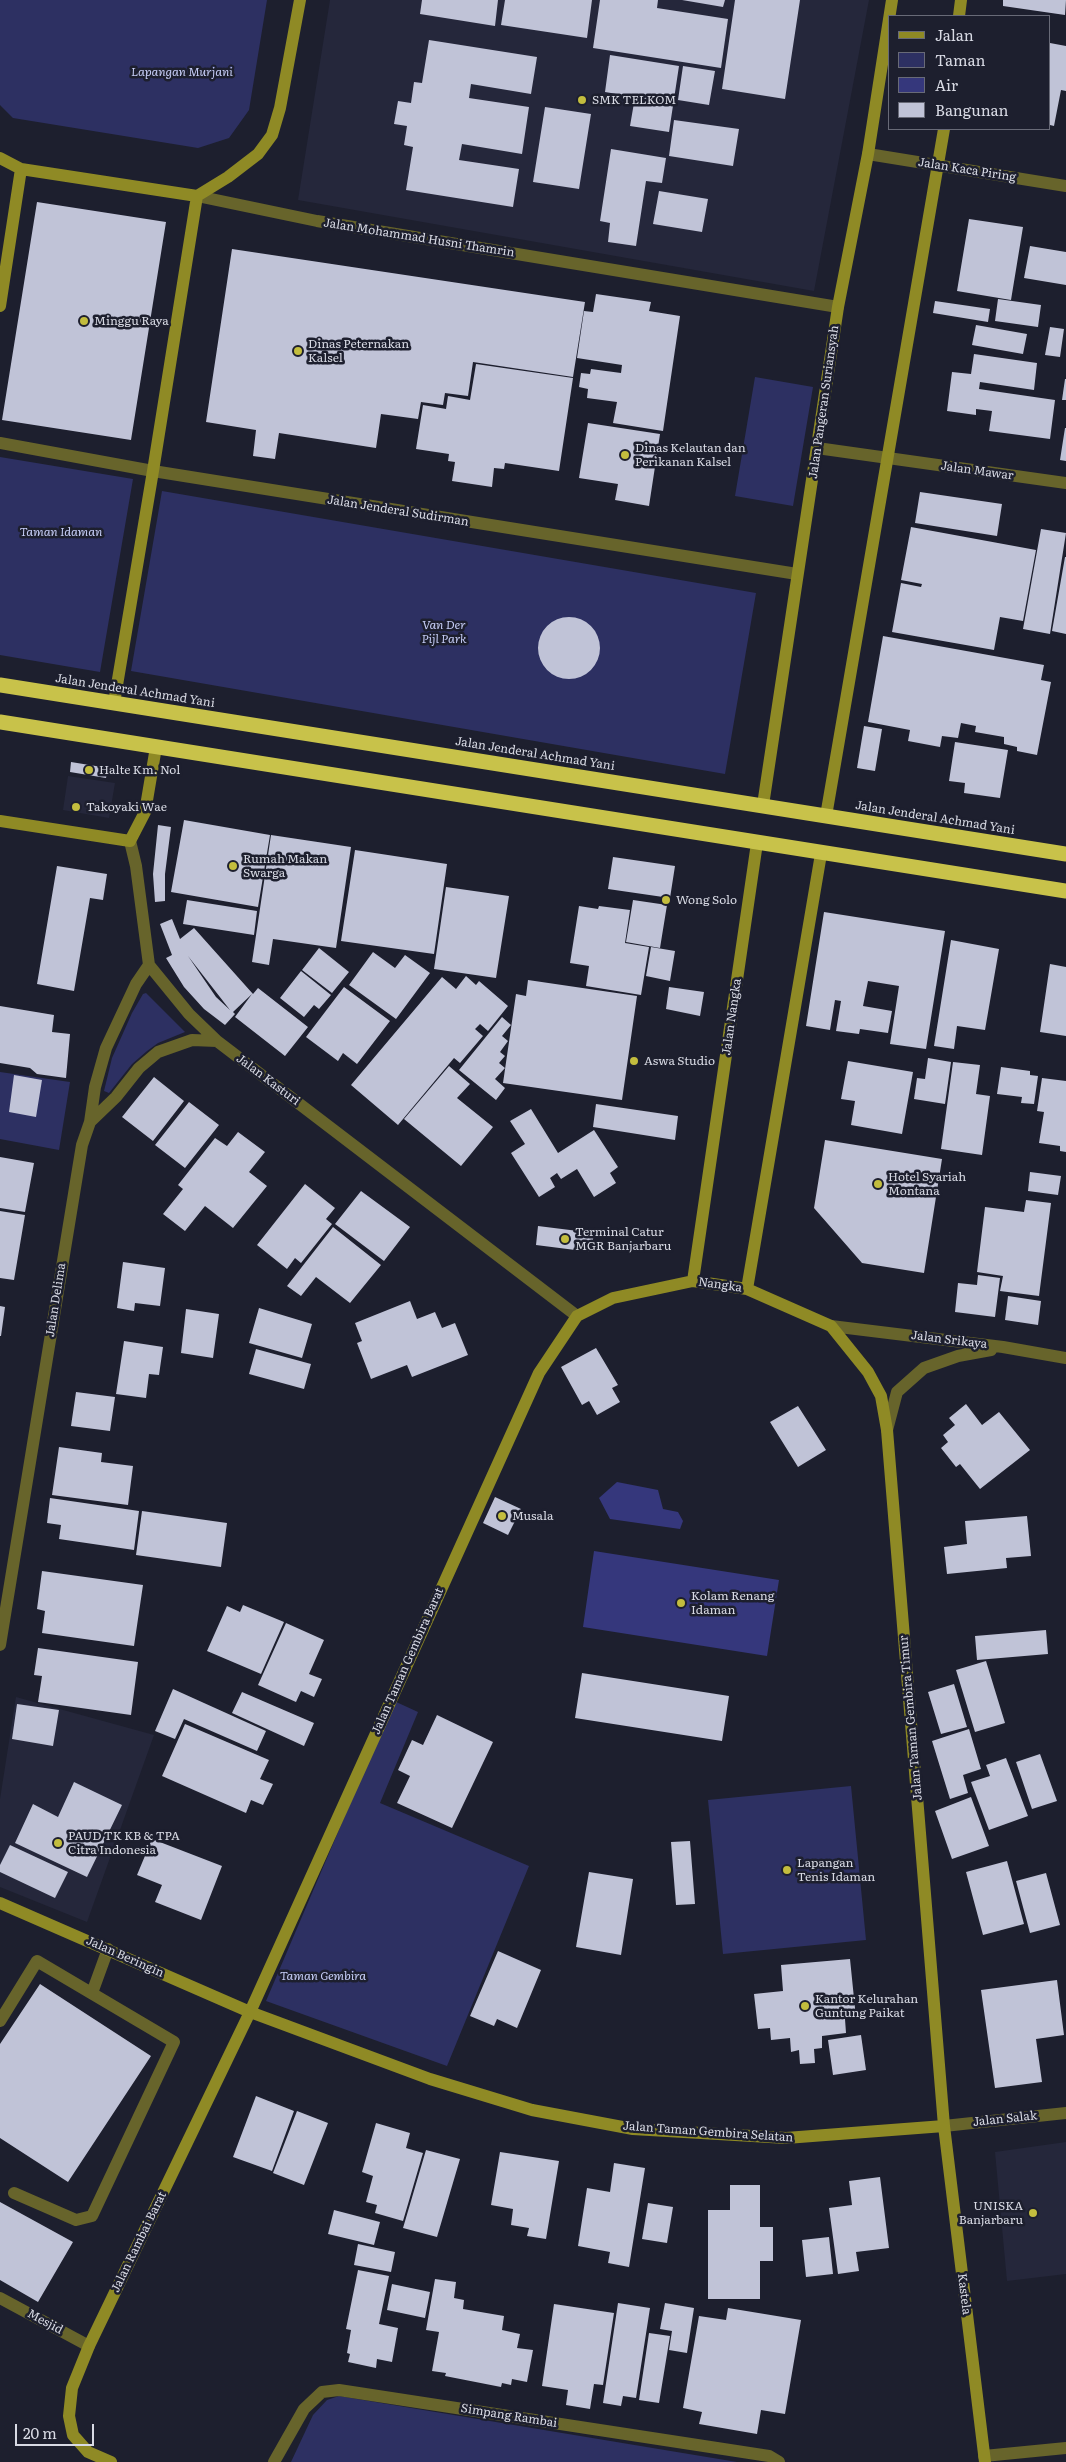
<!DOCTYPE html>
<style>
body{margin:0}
#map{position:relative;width:1066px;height:2462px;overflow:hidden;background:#1d1f2e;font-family:Literata,serif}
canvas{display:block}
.legend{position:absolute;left:888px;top:15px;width:162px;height:115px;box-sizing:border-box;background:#1d1f2e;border:1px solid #686a77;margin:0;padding:6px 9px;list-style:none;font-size:15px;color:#d8dae4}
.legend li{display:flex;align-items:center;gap:10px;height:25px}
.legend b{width:25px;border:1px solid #686a77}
.scale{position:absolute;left:15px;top:2424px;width:79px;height:22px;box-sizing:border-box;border:2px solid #d8dae4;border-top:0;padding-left:6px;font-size:15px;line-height:18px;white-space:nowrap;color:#d8dae4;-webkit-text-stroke:4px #1d1f2e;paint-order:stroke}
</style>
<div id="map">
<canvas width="1066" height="2462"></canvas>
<ul class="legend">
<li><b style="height:6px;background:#8f8a25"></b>Jalan</li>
<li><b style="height:14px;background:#2d3062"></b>Taman</li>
<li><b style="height:14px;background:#35377c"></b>Air</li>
<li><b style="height:14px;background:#c0c3d7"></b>Bangunan</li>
</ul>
<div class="scale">20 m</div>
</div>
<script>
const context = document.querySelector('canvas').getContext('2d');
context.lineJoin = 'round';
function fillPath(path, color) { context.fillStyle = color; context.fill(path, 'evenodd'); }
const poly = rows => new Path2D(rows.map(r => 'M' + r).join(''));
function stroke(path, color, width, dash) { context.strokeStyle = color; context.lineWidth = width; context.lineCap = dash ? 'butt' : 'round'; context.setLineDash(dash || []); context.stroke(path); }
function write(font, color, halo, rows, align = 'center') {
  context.font = font + ' Literata,serif'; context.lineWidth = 5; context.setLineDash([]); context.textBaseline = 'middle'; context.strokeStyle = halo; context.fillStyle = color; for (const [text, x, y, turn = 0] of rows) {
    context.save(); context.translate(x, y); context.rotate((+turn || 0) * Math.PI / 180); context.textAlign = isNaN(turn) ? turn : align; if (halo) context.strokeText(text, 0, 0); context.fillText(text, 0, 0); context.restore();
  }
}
const built = poly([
 [330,0,869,0,814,291,298,200],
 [68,776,115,783,109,818,63,810],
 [16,1697,154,1735,87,1922,0,1887,0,1799],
 [1066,2142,1066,2274,1007,2281,995,2152]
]);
const green = poly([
 [0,0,267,0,249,110,229,138,198,148,13,118,0,105],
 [755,377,813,387,793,506,735,496],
 [0,457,133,479,100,672,0,655],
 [162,491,756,593,725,774,131,671],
 [146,993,185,1032,158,1043,147,1051,132,1064,109,1093,104,1091,112,1058,132,1013,143,994],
 [0,1072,70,1082,59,1150,0,1139],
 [394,1701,418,1712,380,1803,529,1866,447,2066,266,2001],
 [851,1786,866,1940,723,1954,708,1800],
 [339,2396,737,2462,291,2462,313,2415,327,2400]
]);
const water = poly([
 [617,1482,658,1490,663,1509,678,1512,683,1521,680,1529,610,1519,599,1498],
 [594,1551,779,1580,767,1656,583,1627]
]);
const building = poly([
 [422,0,498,0,495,26,420,14],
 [505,0,592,0,587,38,501,25],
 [600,0,658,0,657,8,728,19,721,68,593,48],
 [682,0,725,0,723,7],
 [735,0,800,0,785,99,722,89],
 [1003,0,1066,0,1065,15,1003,6],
 [429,40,537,57,531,94,471,84,469,98,529,107,522,154,462,144,459,160,519,169,513,207,406,190,413,147,404,145,407,126,394,124,398,101,411,103,414,82,422,83],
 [1050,43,1066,46,1066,91,1061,90,1054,126,1050,125],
 [610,55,679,66,669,132,630,126,635,97,605,92],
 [683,66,715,71,709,105,678,100],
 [545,107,591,114,579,189,533,182],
 [674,120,739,129,733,166,669,156],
 [611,149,666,158,662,183,646,181,636,246,608,242,610,223,600,221],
 [659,191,708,199,702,232,653,224],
 [37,202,166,222,131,440,2,420],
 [969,219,1023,227,1011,300,957,291],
 [1030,246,1066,252,1066,285,1024,278],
 [232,249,585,302,573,377,473,362,468,396,445,393,443,405,421,402,418,419,381,414,376,448,279,433,275,459,253,456,256,430,206,422],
 [596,294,651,302,649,311,680,316,663,431,613,423,617,402,587,398,588,389,579,387,581,373,590,374,591,369,621,373,622,365,577,358,584,311,593,312],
 [998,299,1041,305,1038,327,995,321],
 [935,301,990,309,988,322,933,313],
 [976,325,1027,334,1023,354,972,345],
 [1050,327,1064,329,1060,357,1045,355],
 [974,354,1037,363,1034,390,980,382,979,389,1055,400,1050,439,989,431,992,411,976,409,976,415,947,411,952,372,971,374],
 [476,364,573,378,559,471,505,463,504,469,494,468,492,487,452,481,455,462,448,461,449,454,416,449,423,405,446,409,448,396,470,400],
 [1065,379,1066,379,1066,400,1062,400],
 [588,423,660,434,649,506,615,500,618,484,579,478],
 [1065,428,1066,428,1066,461,1060,460],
 [920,492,1002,504,997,536,915,523],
 [911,527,1036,550,1023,621,1000,617,994,650,892,632,901,583,921,587,922,584,901,580],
 [1041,529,1066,533,1050,634,1023,629],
 [1065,557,1066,557,1066,634,1052,631],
 '538 648a31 31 0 1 1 62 0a31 31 0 1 1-62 0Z',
 [883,636,1044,665,1041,680,1051,682,1037,755,1017,751,1017,747,1004,744,1004,737,975,732,976,726,961,723,958,738,942,736,940,747,908,741,910,730,868,722],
 [864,726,882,729,875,771,857,768],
 [955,742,1008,750,1000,798,964,793,965,783,949,781],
 [71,762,108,768,106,778,70,772],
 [184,820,270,835,258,907,171,892],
 [158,825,171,827,165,874,165,901,155,902,153,874],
 [271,835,351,847,336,948,273,939,269,965,252,962],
 [355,850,447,864,434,954,341,941],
 [613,857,675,866,670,898,608,889],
 [57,866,107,874,103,900,90,898,74,991,37,984],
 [446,887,509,896,496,978,434,969],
 [187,900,257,911,254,935,183,924],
 [633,900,667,905,660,948,626,942],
 [579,906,598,909,599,906,630,910,625,943,649,947,641,995,586,986,589,966,570,963],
 [824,912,945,931,926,1049,890,1044,899,986,868,981,863,1006,892,1011,888,1033,860,1029,859,1034,836,1031,841,1001,835,1000,830,1030,806,1026],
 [172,919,180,939,194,928,253,994,258,988,308,1027,285,1056,235,1017,252,994,233,1012,235,1014,225,1025,204,1009,184,987,166,958,172,955,160,924],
 [188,956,230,1010,216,997],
 [951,940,999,949,985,1030,957,1026,954,1049,934,1046],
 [651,947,675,951,670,981,646,976],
 [319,948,349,972,332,993,302,970],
 [373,952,395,968,405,955,430,973,396,1019,349,985],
 [1050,964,1066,967,1066,1036,1040,1032],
 [301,971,331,995,319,1009,314,1005,304,1017,280,998],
 [466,976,476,985,479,981,508,1006,488,1031,480,1024,475,1029,483,1036,460,1063,454,1058,398,1125,351,1085,442,977,456,989],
 [528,980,637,996,622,1100,503,1083,516,994,526,996],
 [344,987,390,1021,357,1064,343,1053,338,1061,306,1037],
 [669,987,704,992,700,1016,666,1009],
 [0,1006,54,1015,52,1032,70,1034,66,1078,37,1074,30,1068,0,1063],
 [502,1017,511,1025,502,1036,508,1041,500,1052,505,1056,499,1063,505,1068,495,1079,505,1088,496,1100,459,1070],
 [928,1058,951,1062,945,1104,914,1099,917,1078,925,1079],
 [848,1061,913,1072,902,1134,851,1125,855,1101,841,1099],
 [953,1062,980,1065,976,1094,990,1096,982,1155,941,1149],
 [449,1066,470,1084,457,1098,493,1127,461,1166,404,1119],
 [1001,1067,1030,1071,1030,1075,1038,1076,1034,1104,1021,1103,1022,1097,997,1094],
 [14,1075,42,1080,36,1117,9,1112],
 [154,1077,184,1101,153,1141,122,1117],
 [1042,1078,1066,1081,1066,1152,1060,1151,1060,1146,1039,1143,1044,1112,1037,1111],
 [189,1102,219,1125,185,1168,155,1145],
 [596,1104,678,1116,675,1140,593,1127],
 [531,1109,558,1153,594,1130,618,1167,610,1173,616,1183,594,1197,577,1169,561,1179,557,1173,550,1178,555,1187,539,1197,511,1153,525,1144,510,1121],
 [238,1132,265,1152,249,1172,267,1186,233,1228,205,1206,185,1231,163,1214,183,1189,178,1185,215,1138,227,1146],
 [825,1140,942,1159,924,1273,862,1263,814,1208],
 [0,1157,34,1163,25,1212,0,1208],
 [1030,1172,1061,1176,1058,1195,1028,1191],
 [305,1184,335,1208,326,1219,332,1224,301,1263,295,1258,287,1269,257,1245],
 [361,1191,410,1227,384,1261,335,1224],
 [1026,1200,1051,1203,1039,1296,1000,1291,1003,1276,977,1272,985,1207,1024,1212],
 [0,1211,25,1215,14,1280,0,1278],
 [538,1226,594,1233,591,1252,536,1245],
 [333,1227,381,1265,350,1303,316,1277,301,1296,287,1286],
 [123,1262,165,1268,160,1306,135,1303,134,1311,117,1308],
 [978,1275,1000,1278,995,1317,955,1312,958,1283,977,1285],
 [1008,1296,1041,1301,1038,1325,1005,1320],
 [410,1301,417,1319,435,1312,442,1328,455,1323,468,1355,412,1377,407,1365,371,1379,357,1343,362,1341,355,1323],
 [0,1306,5,1307,1,1336,0,1336],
 [259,1308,312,1324,302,1358,249,1343],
 [186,1309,219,1314,213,1358,181,1353],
 [124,1341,163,1347,159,1375,149,1374,146,1398,116,1394],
 [596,1348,618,1385,612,1388,620,1402,597,1415,589,1401,582,1405,561,1367],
 [256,1349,311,1364,304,1389,249,1374],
 [76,1392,115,1397,110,1431,71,1426],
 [966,1404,982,1425,999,1412,1030,1450,980,1489,960,1464,956,1467,941,1448,948,1442,943,1435,955,1425,949,1418],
 [798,1406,826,1450,798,1467,770,1422],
 [59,1447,102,1453,101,1462,133,1466,128,1505,52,1495],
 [495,1497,521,1509,508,1535,483,1523],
 [50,1498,139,1511,134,1550,59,1539,61,1525,47,1523],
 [142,1511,227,1523,221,1567,136,1555],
 [1027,1516,1031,1556,1006,1558,1007,1568,947,1574,944,1547,967,1544,965,1521],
 [42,1571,143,1585,134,1646,42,1633,45,1611,37,1609],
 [243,1605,284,1622,261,1674,207,1651,227,1606,240,1612],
 [286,1623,324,1640,309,1674,322,1679,314,1697,301,1691,296,1702,258,1685],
 [1046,1630,1048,1654,977,1660,975,1636],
 [38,1648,138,1662,131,1715,38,1702,42,1676,34,1675],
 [986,1661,1005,1723,975,1732,956,1670],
 [582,1673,729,1696,722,1741,575,1718],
 [954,1684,967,1727,941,1734,928,1692],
 [173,1689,266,1731,257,1751,184,1719,175,1739,155,1731],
 [242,1692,314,1723,304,1746,232,1713],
 [17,1704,59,1710,53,1746,12,1739],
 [437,1715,493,1742,452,1828,397,1803,410,1776,398,1770,412,1740,423,1745],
 [185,1724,269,1760,260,1779,273,1784,263,1805,251,1800,246,1813,162,1776],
 [969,1729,981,1769,963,1775,968,1793,950,1799,932,1741],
 [1040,1754,1057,1801,1032,1809,1016,1762],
 [1006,1758,1028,1816,989,1830,971,1782,990,1776,986,1765],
 [74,1782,122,1805,87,1877,15,1843,33,1804,58,1817],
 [971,1797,989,1846,952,1859,935,1811],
 [152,1839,222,1866,201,1920,155,1902,162,1885,137,1875],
 [690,1841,695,1904,676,1905,671,1842],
 [10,1845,68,1872,55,1898,0,1872,0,1865],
 [1007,1861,1024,1924,983,1935,966,1872],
 [589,1872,633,1879,621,1955,576,1947],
 [1046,1873,1060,1925,1030,1933,1016,1881],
 [498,1951,541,1970,517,2028,497,2019,494,2026,470,2016],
 [850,1959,856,2018,845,2019,846,2033,822,2036,822,2048,814,2049,815,2063,800,2064,799,2050,791,2052,790,2038,771,2040,770,2028,758,2029,754,1994,783,1991,781,1965],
 [1057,1980,1064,2035,1036,2039,1042,2082,995,2088,981,1990],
 [40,1984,151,2056,68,2182,0,2138,0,2044],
 [861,2035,866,2070,833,2075,828,2040],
 [256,2096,294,2111,272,2171,233,2157],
 [297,2111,328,2123,304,2185,273,2173],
 [376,2123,410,2133,406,2148,423,2153,403,2221,375,2213,377,2205,366,2202,373,2176,362,2172],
 [426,2150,460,2159,437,2237,403,2228],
 [500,2152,559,2161,546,2239,527,2236,529,2228,511,2225,513,2209,491,2205],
 [614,2163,645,2168,629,2267,608,2263,610,2252,578,2246,587,2188,610,2192],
 [880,2177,889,2248,856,2252,859,2271,838,2274,829,2208,852,2205,849,2181],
 [730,2185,760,2185,760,2227,773,2227,773,2261,760,2261,760,2299,708,2299,708,2210,730,2210],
 [0,2202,73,2242,38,2302,0,2280],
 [648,2203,673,2207,667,2243,642,2239],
 [334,2210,380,2222,374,2245,328,2234],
 [829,2237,833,2274,806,2277,802,2240],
 [358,2244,395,2252,391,2272,354,2265],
 [358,2270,389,2276,379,2324,398,2328,392,2362,377,2359,376,2368,348,2362,350,2354,347,2353,351,2330,346,2329],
 [435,2279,456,2282,454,2298,464,2300,463,2309,504,2316,502,2330,520,2334,517,2348,533,2350,527,2382,512,2379,511,2385,502,2383,501,2387,445,2376,446,2373,432,2371,439,2332,426,2330],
 [392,2284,430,2292,425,2318,387,2310],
 [618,2303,650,2308,636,2398,623,2396,621,2406,603,2403],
 [665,2303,694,2308,687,2353,669,2350,672,2331,660,2329],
 [554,2304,614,2313,603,2385,594,2384,590,2409,566,2405,568,2390,542,2386],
 [728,2308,801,2320,785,2414,761,2410,757,2434,699,2424,702,2412,683,2408,699,2316,726,2320],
 [649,2333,670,2336,659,2403,639,2400]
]);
const lane = poly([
 [92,1993,108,1949],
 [0,2021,37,1961,174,2042,92,2216,76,2220,14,2193]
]);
const street = poly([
 [868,154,1066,186],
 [197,196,317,221,838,307],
 [0,443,153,471,797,574],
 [817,448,1066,483],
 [130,841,136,866,149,965,189,1014,217,1041,577,1316],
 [90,1122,116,1097,139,1068,158,1052,192,1040,217,1041],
 [831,1326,1003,1347,1066,1358],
 [887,1430,897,1392,924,1368,958,1356,991,1350],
 [0,1645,82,1145,90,1122,95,1087,106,1048,136,984,149,965],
 [944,2126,1066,2113],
 [0,2298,89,2346],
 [984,2456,1066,2448],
 [274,2462,304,2409,322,2392,339,2390,769,2456,779,2462]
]);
const secondary = poly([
 [959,16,961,0],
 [0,158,21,169,197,196],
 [197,196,228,177,258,154,272,135,280,108,300,0],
 [0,306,21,169],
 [114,703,153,471,197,196],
 [763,805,838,307,868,154,892,0],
 [826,816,944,129],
 [0,821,130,841,145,812,156,747],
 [693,1281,757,843],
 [747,1289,821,854],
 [0,1903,250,2012,430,2079,532,2110,633,2129,786,2138,944,2126],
 [111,2462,88,2452,73,2435,69,2416,72,2388,89,2346,250,2012,539,1373,577,1316,613,1298,693,1281,747,1289,831,1326,868,1372,881,1396,887,1430,944,2126,985,2462]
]);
const highway = poly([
 [0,685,1066,854],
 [0,722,1066,891]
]);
const markers = [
 [582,100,5,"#c3bd3e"],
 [84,321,5,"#c3bd3e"],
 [298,351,5,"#c3bd3e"],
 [625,455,5,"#c3bd3e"],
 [89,770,5,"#c3bd3e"],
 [76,807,5,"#c3bd3e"],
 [233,866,5,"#c3bd3e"],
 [666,900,5,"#c3bd3e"],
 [634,1061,5,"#c3bd3e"],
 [878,1184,5,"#c3bd3e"],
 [565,1239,5,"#c3bd3e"],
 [502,1516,5,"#c3bd3e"],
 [681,1603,5,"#c3bd3e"],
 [58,1843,5,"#c3bd3e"],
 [787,1870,5,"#c3bd3e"],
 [805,2006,5,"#c3bd3e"],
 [1033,2213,5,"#c3bd3e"]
];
const parkNames = [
 ["Lapangan Murjani",182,72],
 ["Taman Idaman",61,532],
 ["Van Der",444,625],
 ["Pijl Park",444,639],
 ["Taman Gembira",323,1976]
];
const poiNames = [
 ["SMK TELKOM",592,100],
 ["Minggu Raya",94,321],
 ["Dinas Peternakan",308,344],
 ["Kalsel",308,358],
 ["Dinas Kelautan dan",635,448],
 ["Perikanan Kalsel",635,462],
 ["Halte Km. Nol",99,770],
 ["Takoyaki Wae",86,807],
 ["Rumah Makan",243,859],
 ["Swarga",243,873],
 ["Wong Solo",676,900],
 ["Aswa Studio",644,1061],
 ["Hotel Syariah",888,1177],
 ["Montana",888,1191],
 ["Terminal Catur",575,1232],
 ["MGR Banjarbaru",575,1246],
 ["Musala",512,1516],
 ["Kolam Renang",691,1596],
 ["Idaman",691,1610],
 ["PAUD TK KB & TPA",68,1836],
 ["Citra Indonesia",68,1850],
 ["Lapangan",797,1863],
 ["Tenis Idaman",797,1877],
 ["Kantor Kelurahan",815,1999],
 ["Guntung Paikat",815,2013],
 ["UNISKA",1023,2206,"right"],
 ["Banjarbaru",1023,2220,"right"]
];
const streetNames = [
 ["Jalan Kaca Piring",967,170,9],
 ["Jalan Mohammad Husni Thamrin",419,238,9],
 ["Jalan Pangeran Suriansyah",824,402,-82],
 ["Jalan Mawar",977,471,8],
 ["Jalan Jenderal Sudirman",398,511,9],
 ["Jalan Jenderal Achmad Yani",135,691,9],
 ["Jalan Jenderal Achmad Yani",535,754,9],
 ["Jalan Jenderal Achmad Yani",935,818,9],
 ["Jalan Nangka",732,1017,-82],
 ["Jalan Kasturi",268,1080,37],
 ["Nangka",720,1285,8],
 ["Jalan Delima",56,1300,-81],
 ["Jalan Srikaya",949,1340,7],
 ["Jalan Taman Gembira Barat",408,1661,-66],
 ["Jalan Taman Gembira Timur",911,1718,-95],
 ["Jalan Beringin",125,1957,24],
 ["Jalan Salak",1005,2119,-6],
 ["Jalan Taman Gembira Selatan",708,2132,4],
 ["Jalan Rambai Barat",139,2242,-64],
 ["Kastela",964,2294,83],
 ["Mesjid",45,2322,28],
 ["Simpang Rambai",509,2416,9]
];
fillPath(built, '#25273b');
fillPath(green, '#2d3062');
fillPath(water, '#35377c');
fillPath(building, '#c0c3d7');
stroke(lane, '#67642b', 12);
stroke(street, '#67642b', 12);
stroke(secondary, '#8f8a25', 12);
stroke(highway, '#c8c24a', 15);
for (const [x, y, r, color] of markers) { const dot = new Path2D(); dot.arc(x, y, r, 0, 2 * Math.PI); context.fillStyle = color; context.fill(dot); stroke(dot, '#1d1f2e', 2); }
write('italic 12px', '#c5ccf5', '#1d1f2e', parkNames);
write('12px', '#d8dae4', '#1d1f2e', poiNames, 'left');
write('12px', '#d8dae4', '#1d1f2e', streetNames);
</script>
